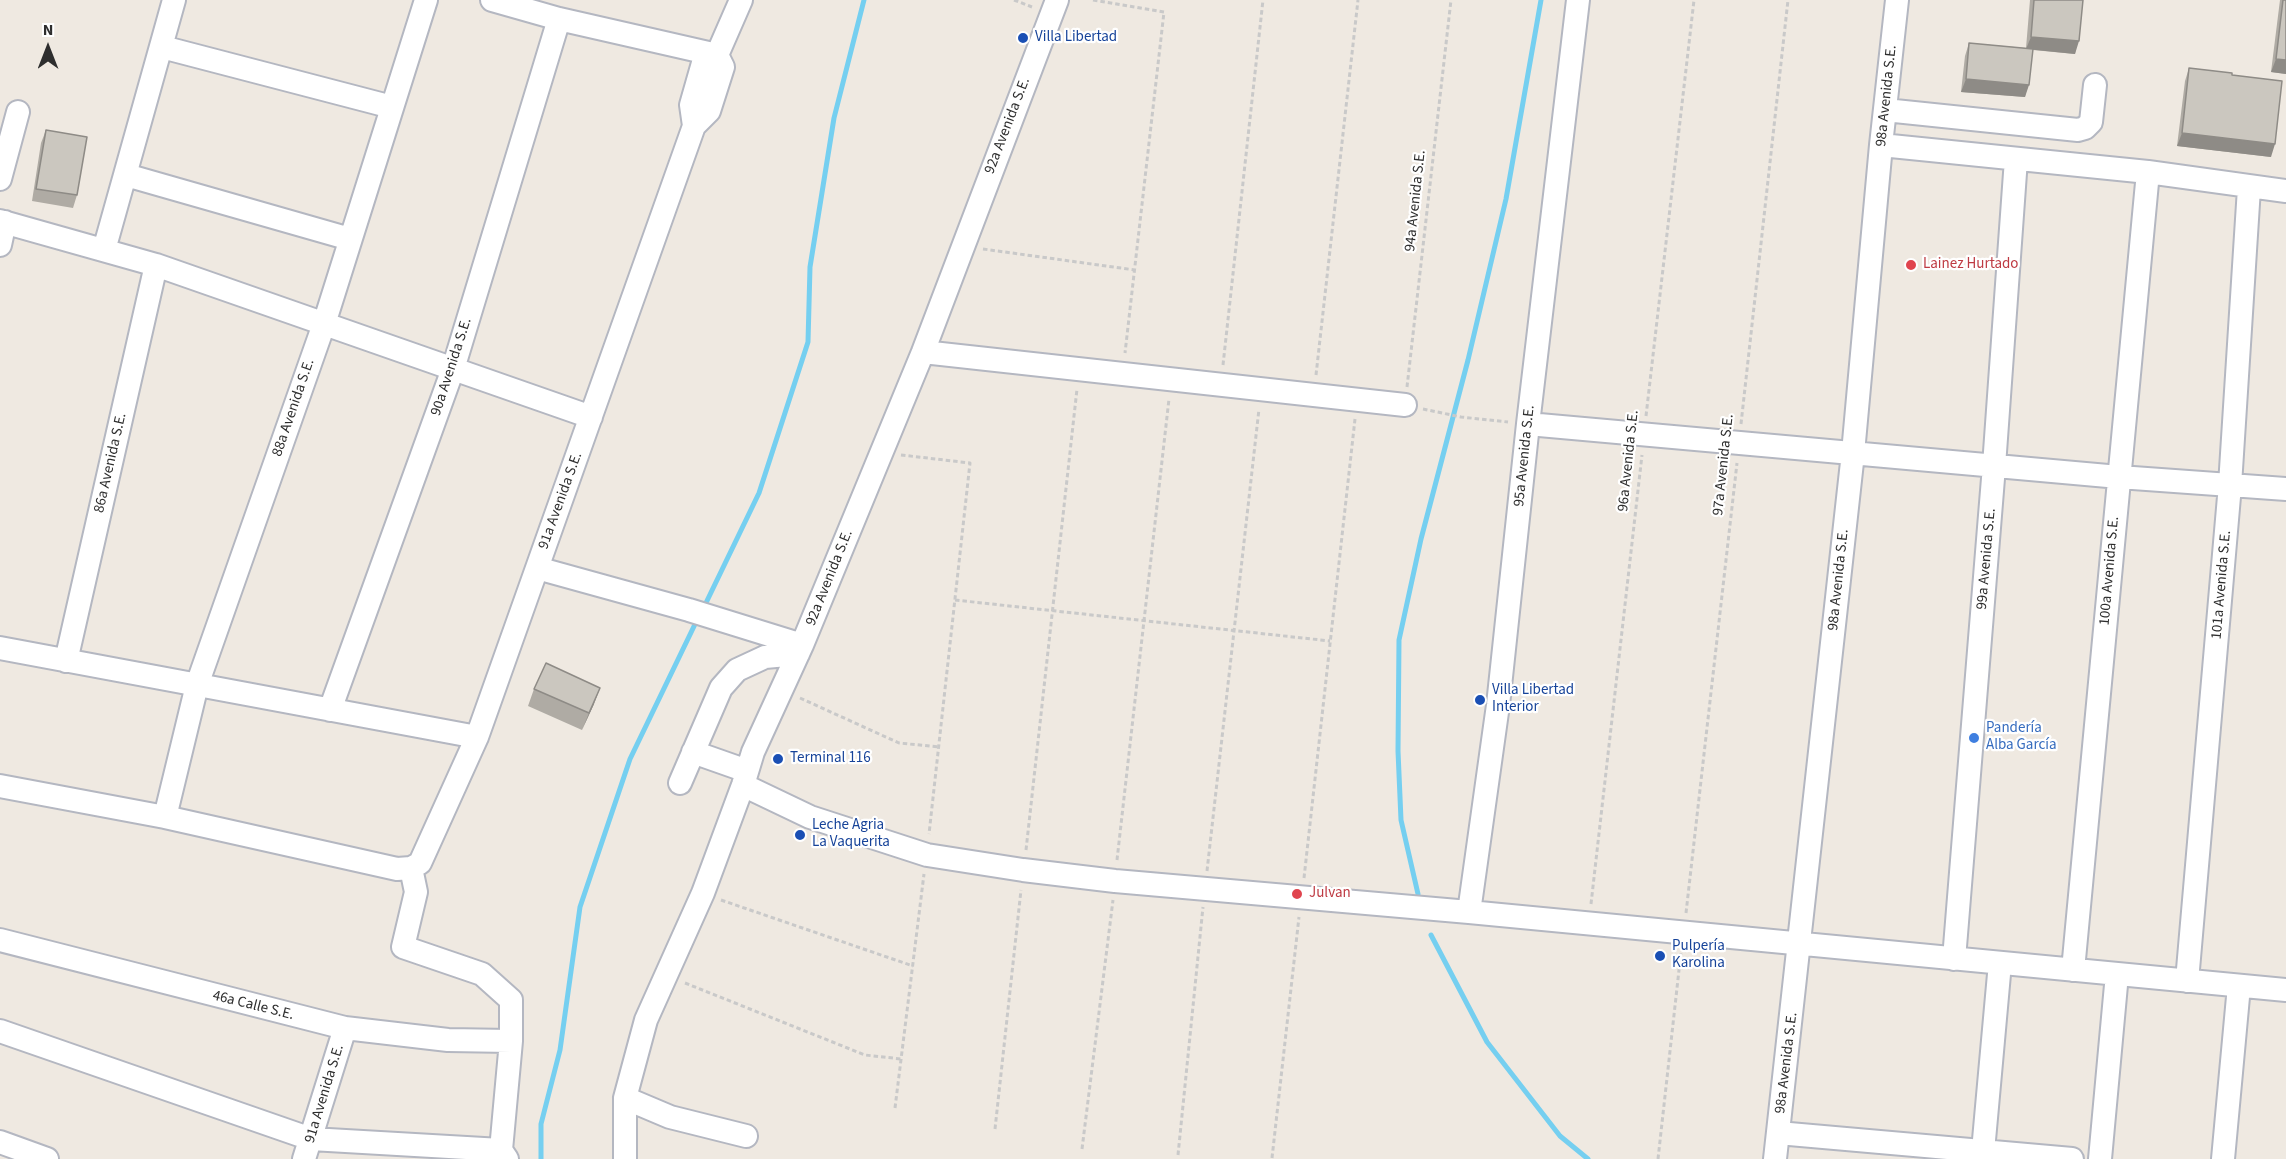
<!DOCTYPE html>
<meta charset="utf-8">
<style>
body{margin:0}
#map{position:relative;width:2286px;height:1159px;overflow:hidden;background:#efe9e1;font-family:"Source Sans 3",sans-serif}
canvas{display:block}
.north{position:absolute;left:18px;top:18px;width:60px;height:60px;-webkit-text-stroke:4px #fff;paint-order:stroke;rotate:0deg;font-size:16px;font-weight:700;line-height:24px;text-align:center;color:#2e2e2e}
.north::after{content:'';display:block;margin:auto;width:21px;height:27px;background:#2e2e2e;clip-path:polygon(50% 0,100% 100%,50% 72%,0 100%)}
</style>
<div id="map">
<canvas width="2286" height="1159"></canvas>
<div class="north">N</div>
</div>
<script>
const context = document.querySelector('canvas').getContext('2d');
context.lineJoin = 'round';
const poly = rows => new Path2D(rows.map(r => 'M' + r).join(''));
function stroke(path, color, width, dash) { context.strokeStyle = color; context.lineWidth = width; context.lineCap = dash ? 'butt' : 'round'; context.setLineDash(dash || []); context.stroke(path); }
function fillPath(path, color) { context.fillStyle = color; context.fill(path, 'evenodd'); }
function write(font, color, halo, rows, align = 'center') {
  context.font = font + ' "Source Sans 3",sans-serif'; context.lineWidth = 4.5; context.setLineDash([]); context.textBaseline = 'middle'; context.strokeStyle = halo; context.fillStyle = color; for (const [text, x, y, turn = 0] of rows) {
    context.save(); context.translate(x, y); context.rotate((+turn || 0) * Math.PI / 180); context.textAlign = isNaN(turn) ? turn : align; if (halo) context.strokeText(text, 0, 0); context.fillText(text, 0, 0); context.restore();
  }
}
const stream = poly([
 [704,607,759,493,808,342,810,267,834,118,864,0],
 [1418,894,1401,820,1398,751,1399,640,1421,539,1468,360,1506,199,1541,0],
 [1431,935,1487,1042,1560,1136,1588,1159],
 [541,1159,541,1124,560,1050,580,907,630,759,698,618]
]);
const path = poly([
 [1014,0,1032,7],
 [1093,0,1164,12,1125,353],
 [983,249,1135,270],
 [1223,365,1263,0],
 [1316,375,1358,0],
 [1407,387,1451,0],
 [1423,409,1461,417,1508,422],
 [1646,416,1694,0],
 [1741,424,1788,0],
 [901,455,970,463,929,834],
 [955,600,1330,641],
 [800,698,899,743,939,747],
 [1026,850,1077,389],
 [1117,860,1169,399],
 [1207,871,1259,409],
 [1304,878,1355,419],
 [721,900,913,966],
 [1591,904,1642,455],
 [1686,913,1737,463],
 [685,983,865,1055,901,1059],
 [895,1108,924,874],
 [995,1129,1021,890],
 [1082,1149,1113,900],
 [1178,1155,1203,907],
 [1272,1158,1299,917],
 [1658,1159,1681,952]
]);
const minor = poly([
 [492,0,559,19,717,55],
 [162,47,392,107],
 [1885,110,2078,130,2085,128,2091,122,2095,85],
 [694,126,691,105,703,63,717,55,741,0],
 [1881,145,2148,172,2286,191],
 [126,175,350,239],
 [0,179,18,112],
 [0,221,156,265,591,417],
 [0,245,5,222],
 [104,250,174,0],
 [923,352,1405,405],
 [1528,424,2119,477,2286,489],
 [537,568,689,610,802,645],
 [0,648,477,737],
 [66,661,156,265],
 [330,710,453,369,559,19],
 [693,752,747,771],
 [680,783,721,688,737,670,765,657,798,654],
 [743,785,810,817,927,855,1023,870,1115,881,1469,912,2286,990],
 [0,786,165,817,397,869,411,868,420,863,477,737,694,126,709,111,723,67,717,55],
 [165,817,197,685,324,324,426,0],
 [411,868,416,892,403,947,482,974,511,1000,511,1041,501,1150,507,1159],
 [1469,912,1498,705,1528,424,1578,0],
 [0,940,345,1028,448,1040,511,1041],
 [1954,959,1994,466,2016,159],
 [2073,970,2148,172],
 [2187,981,2230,485,2249,188],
 [0,1031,311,1139,501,1150],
 [625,1098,670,1117,746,1136],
 [1778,1133,2072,1159],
 [0,1142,47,1159],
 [1983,1151,2000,963],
 [304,1159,345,1028],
 [625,1159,625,1098,646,1020,703,893,743,785,753,752,802,645,923,352,1057,0],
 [1775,1159,1853,453,1881,145,1897,0],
 [2100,1159,2117,974],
 [2223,1159,2239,986]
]);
const wall = poly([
 [2030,0,2083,0,2075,54,2033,50,2025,97,1961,92,1965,56,1969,43,2026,48],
 [2280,0,2286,0,2286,74,2271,72],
 [2189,68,2232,75,2271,157,2177,146,2185,81],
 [46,130,77,195,73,208,32,201,41,143],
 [534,689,594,704,582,730,528,706]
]);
const shadedWall = poly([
 [2031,37,2079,41,2075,54,2026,49],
 [2276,59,2286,60,2286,74,2271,72],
 [1966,79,2029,85,2025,97,1961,92],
 [2182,133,2275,144,2271,157,2177,146],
 [600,688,594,704,582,730,589,713]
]);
const building = poly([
 [2034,0,2083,0,2079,41,2031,37,2034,0],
 [2283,0,2286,0,2286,60,2276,59,2283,0],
 [1969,43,2033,49,2029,85,1966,79,1969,43],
 [2189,68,2232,73,2232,75,2282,81,2275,144,2182,133,2189,68],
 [46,130,87,137,77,195,36,189,46,130],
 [546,663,600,688,589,713,534,689,546,663]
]);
const markers = [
 [1023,38,6,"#1a4fb4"],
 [1911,265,6,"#e0444e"],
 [1480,700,6,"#1a4fb4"],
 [1974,738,6,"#3f7fe0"],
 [778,759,6,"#1a4fb4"],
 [800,835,6,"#1a4fb4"],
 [1297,894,6,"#e0444e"],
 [1660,956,6,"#1a4fb4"]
];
const transitNames = [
 ["Villa Libertad",1035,38],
 ["Villa Libertad",1492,691],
 ["Interior",1492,708],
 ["Terminal 116",790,759],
 ["Leche Agria",812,826],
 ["La Vaquerita",812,843],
 ["Pulpería",1672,947],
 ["Karolina",1672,964]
];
const streetNames = [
 ["98a Avenida S.E.",1887,96,-84],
 ["92a Avenida S.E.",1008,126,-69],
 ["94a Avenida S.E.",1416,201,-84],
 ["90a Avenida S.E.",452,367,-72],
 ["88a Avenida S.E.",294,408,-71],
 ["95a Avenida S.E.",1525,456,-84],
 ["96a Avenida S.E.",1629,461,-84],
 ["86a Avenida S.E.",111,463,-77],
 ["97a Avenida S.E.",1724,465,-84],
 ["91a Avenida S.E.",561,501,-70],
 ["99a Avenida S.E.",1987,559,-85],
 ["100a Avenida S.E.",2110,571,-85],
 ["92a Avenida S.E.",830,578,-68],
 ["98a Avenida S.E.",1839,580,-84],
 ["101a Avenida S.E.",2222,585,-85],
 ["46a Calle S.E.",253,1006,14],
 ["98a Avenida S.E.",1787,1063,-83],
 ["91a Avenida S.E.",325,1094,-73]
];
const healthNames = [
 ["Lainez Hurtado",1923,265],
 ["Julvan",1309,894]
];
const shopNames = [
 ["Pandería",1986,729],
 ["Alba García",1986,746]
];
stroke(stream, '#75cff0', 5);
stroke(minor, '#b4b7c1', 26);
stroke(path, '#c9c9c9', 3, [4.5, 3]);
stroke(minor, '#fff', 22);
fillPath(wall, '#afaba4');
fillPath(shadedWall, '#8e8b86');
fillPath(building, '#cbc7bf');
stroke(building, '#8e8b86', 1.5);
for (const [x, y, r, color] of markers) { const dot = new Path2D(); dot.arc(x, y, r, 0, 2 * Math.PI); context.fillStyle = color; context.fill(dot); stroke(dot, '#fff', 2); }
write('15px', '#164399', '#fff', transitNames, 'left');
write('15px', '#2e2e2e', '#fff', streetNames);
write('15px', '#be3a42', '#fff', healthNames, 'left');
write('15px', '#366cbe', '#fff', shopNames, 'left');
</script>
